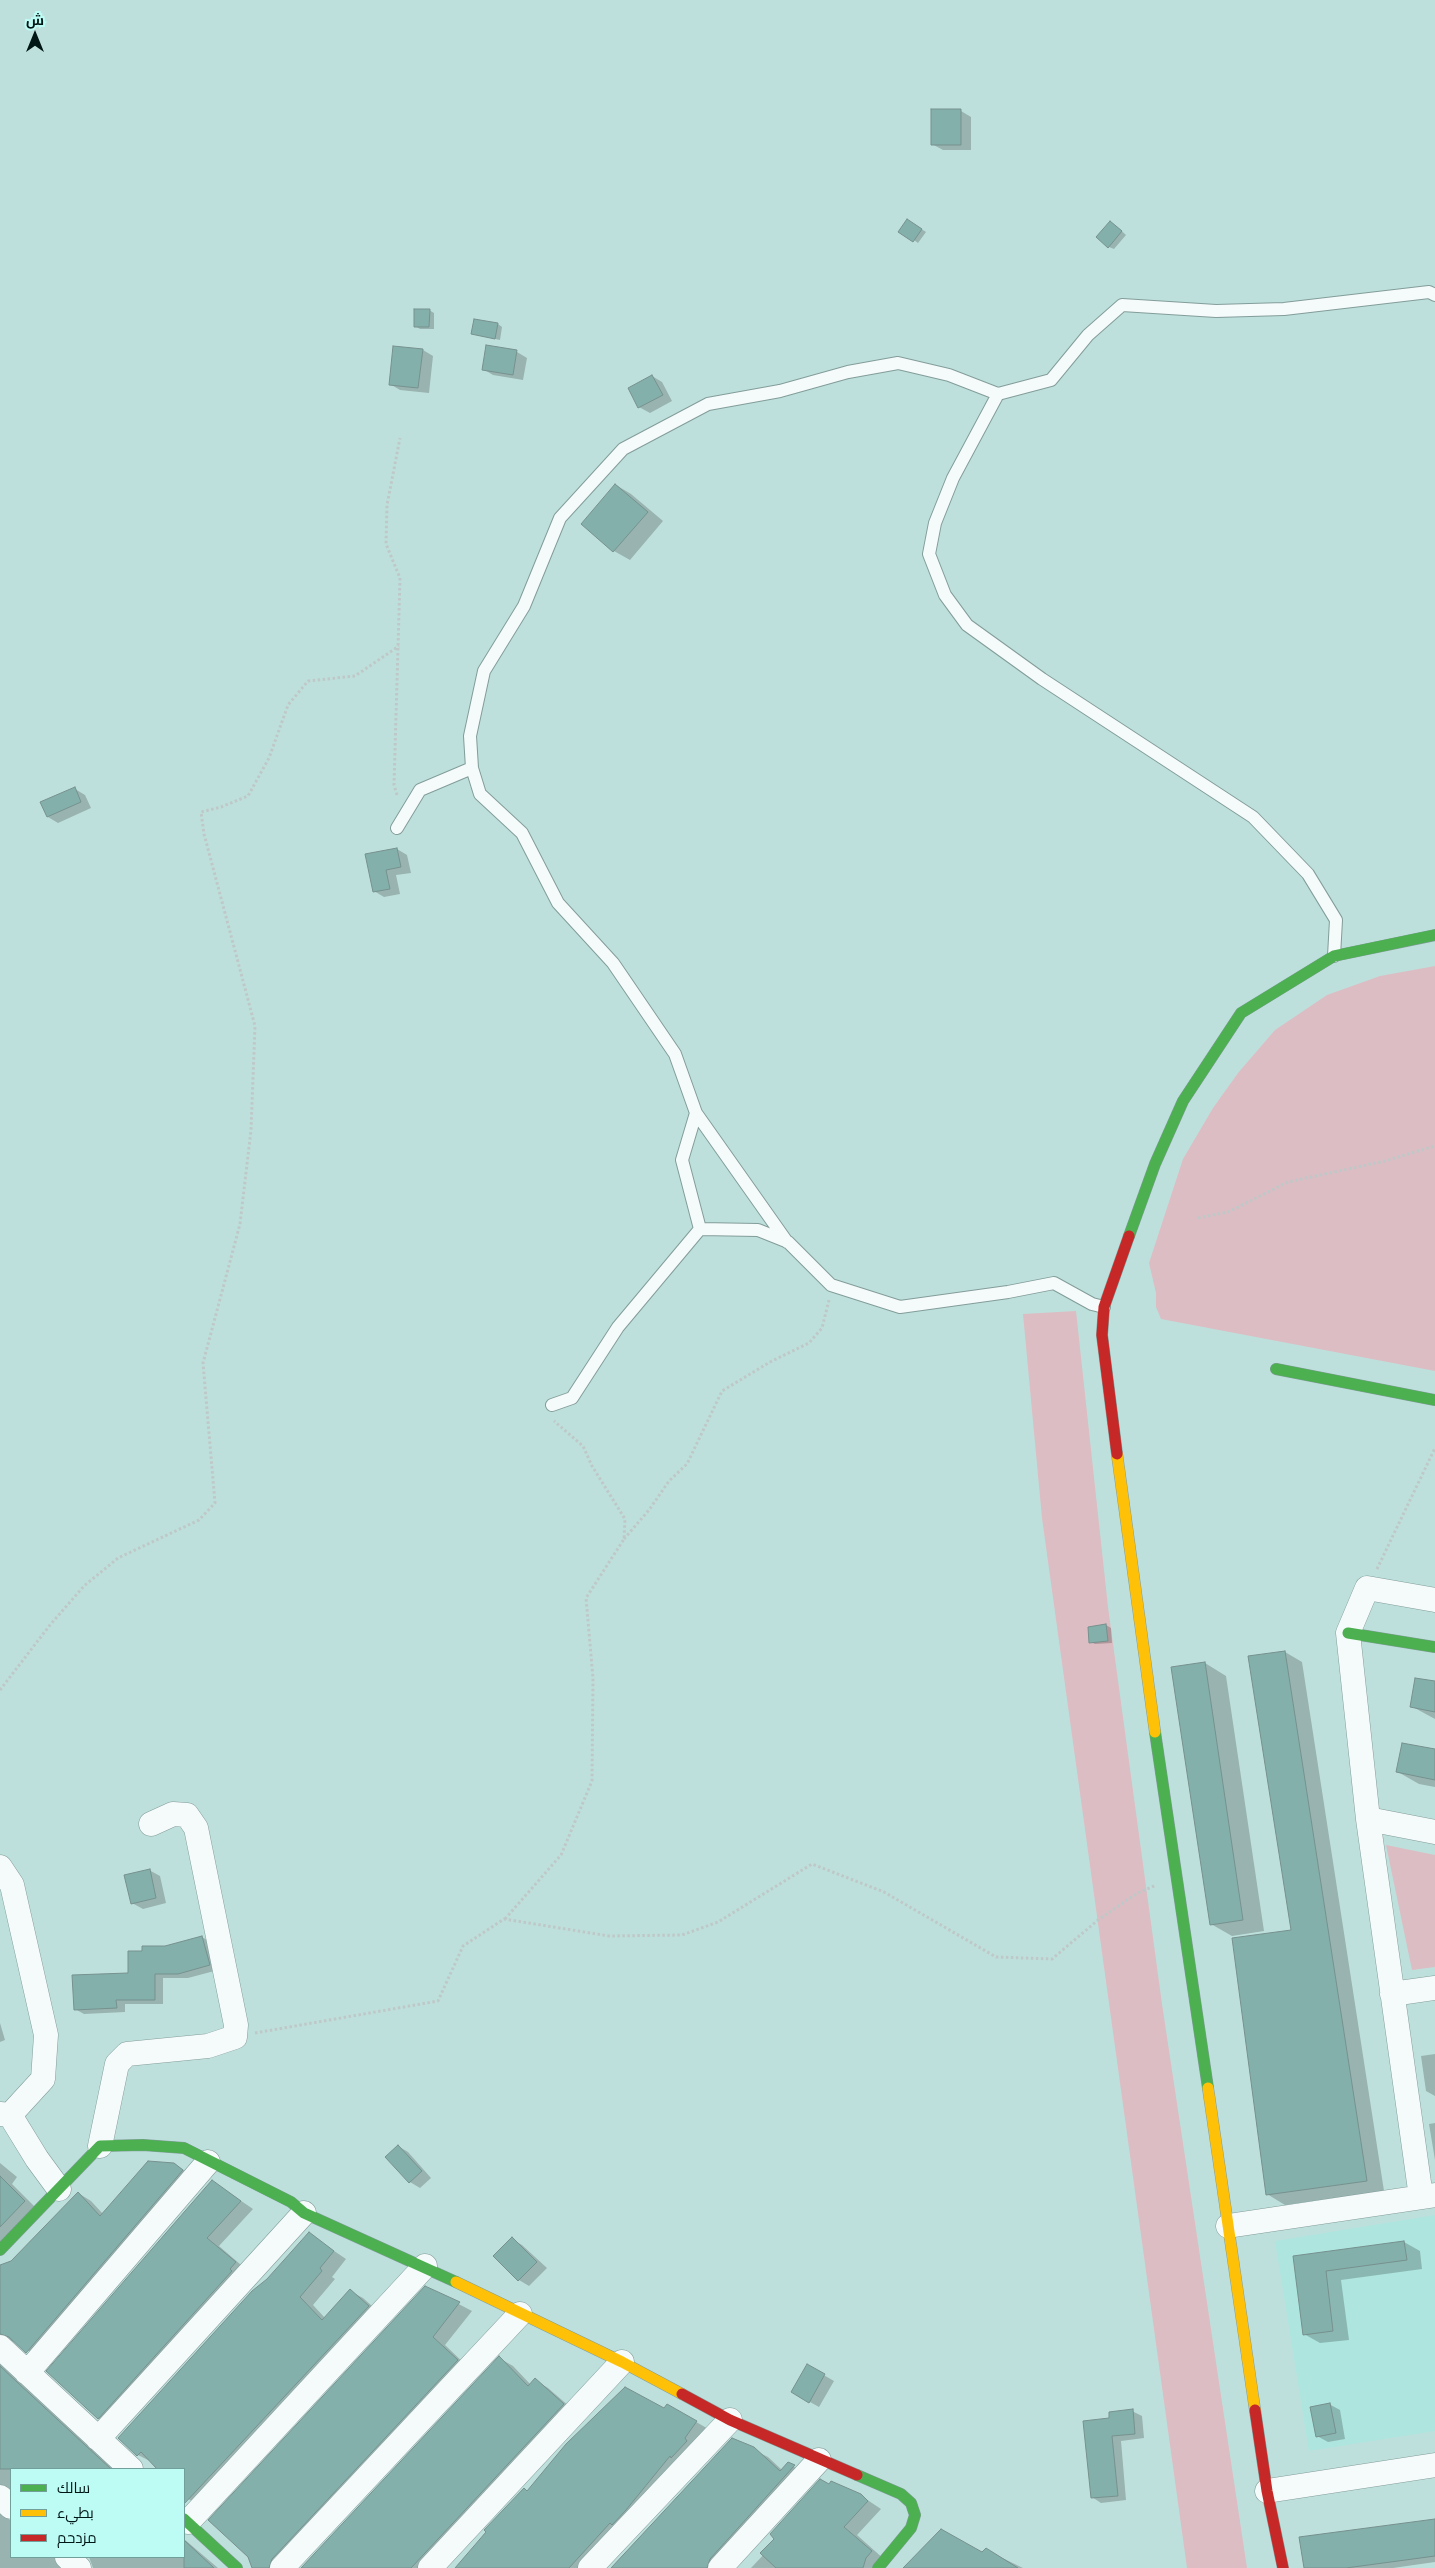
<!DOCTYPE html>
<meta charset="utf-8">
<style>
body{margin:0}
#map{position:relative;width:1435px;height:2568px;overflow:hidden;background:#bee0dc;font-family:"PT Serif",Cairo,serif}
canvas{display:block}
.legend{position:absolute;left:10px;top:2468px;width:175px;height:90px;box-sizing:border-box;background:#bdfbf5;border:1px solid #71a09b;margin:0;padding:6px 9px;list-style:none;font-size:15px;color:#001715}
.legend li{display:flex;align-items:center;gap:10px;height:25px}
.legend b{width:25px;border:1px solid #71a09b}
.north{position:absolute;left:10px;top:10px;width:50px;height:50px;-webkit-text-stroke:4px #bdfbf5;paint-order:stroke;rotate:0deg;font-size:14px;font-weight:700;line-height:20px;text-align:center;color:#001715}
.north::after{content:'';display:block;margin:auto;width:18px;height:22px;background:#001715;clip-path:polygon(50% 0,100% 100%,50% 72%,0 100%)}
</style>
<div id="map">
<canvas width="1435" height="2568"></canvas>
<ul class="legend">
<li><b style="height:6px;background:#4caf50"></b>سالك</li>
<li><b style="height:6px;background:#ffc107"></b>بطيء</li>
<li><b style="height:6px;background:#c62828"></b>مزدحم</li>
</ul>
<div class="north">ش</div>
</div>
<script>
const context = document.querySelector('canvas').getContext('2d');
context.lineJoin = 'round';
function fillPath(path, color) { context.fillStyle = color; context.fill(path, 'evenodd'); }
const poly = rows => new Path2D(rows.map(r => 'M' + r).join(''));
function stroke(path, color, width, dash) { context.strokeStyle = color; context.lineWidth = width; context.lineCap = dash ? 'butt' : 'round'; context.setLineDash(dash || []); context.stroke(path); }
const built = poly([
 [1435,2215,1435,2431,1309,2451,1275,2241]
]);
const green = poly([
 [1435,966,1435,1371,1161,1319,1156,1307,1156,1293,1149,1263,1183,1159,1213,1108,1238,1073,1275,1030,1327,995,1380,976],
 [1076,1311,1108,1607,1162,2004,1247,2568,1187,2568,1042,1518,1023,1314],
 [1386,1845,1435,1855,1435,1967,1412,1970]
]);
const shadow = poly([
 [961,111,971,117,971,150,943,150,932,144],
 [912,223,926,232,918,243,914,240],
 [1115,225,1126,235,1114,249,1109,247],
 [429,310,434,313,434,329,420,329,415,326],
 [498,324,502,327,500,340,473,334],
 [487,346,517,352,527,358,523,380,493,375,483,369],
 [423,350,433,356,429,393,400,390,390,384],
 [652,376,662,382,672,401,650,413,639,407],
 [616,485,631,494,663,521,630,560,614,551,583,524],
 [75,789,85,795,91,808,58,823,48,817],
 [397,849,407,855,411,873,396,875,400,894,384,897,374,891],
 [1106,1625,1111,1628,1112,1643,1095,1644,1091,1642],
 [1285,1652,1302,1662,1384,2191,1285,2205,1267,2194,1292,1931],
 [1205,1663,1226,1676,1264,1931,1232,1936,1211,1924],
 [1435,1683,1435,1719,1411,1706],
 [1435,1750,1435,1787,1419,1784,1398,1772],
 [149,1870,160,1876,166,1903,143,1909,132,1903],
 [202,1937,210,1942,218,1970,188,1978,163,1978,163,2004,125,2004,125,2012,84,2014,75,2009,130,1974,143,1952],
 [0,2023,5,2040,0,2042],
 [1435,2054,1435,2096,1426,2091,1421,2056],
 [1435,2123,1435,2160,1429,2124],
 [398,2146,408,2152,431,2178,420,2188,410,2182],
 [0,2163,17,2177,12,2184,38,2210,0,2252],
 [173,2164,187,2172,40,2359,14,2341,4,2345,0,2351,0,2266,12,2262,78,2193,91,2201,103,2214],
 [212,2181,253,2209,219,2246,248,2271,111,2426,98,2418],
 [309,2234,346,2259,332,2277,335,2279,313,2305,325,2318,350,2291,363,2298,381,2314,202,2508,184,2496,184,2469,159,2469,152,2462,138,2455,268,2280],
 [512,2239,522,2245,547,2268,529,2286,519,2280],
 [1404,2242,1420,2251,1422,2269,1341,2280,1349,2340,1320,2343,1304,2334,1294,2257],
 [426,2287,472,2311,445,2345,470,2369,285,2568,253,2568,253,2562,210,2520],
 [499,2358,513,2366,531,2385,535,2380,548,2388,577,2413,431,2568,303,2568],
 [0,2359,115,2469,11,2469,11,2491,0,2501],
 [808,2366,834,2381,819,2407,792,2392],
 [1329,2404,1340,2410,1345,2439,1328,2442,1317,2436],
 [667,2405,710,2430,589,2568,455,2568,528,2492,664,2409],
 [1132,2411,1142,2416,1144,2438,1121,2441,1126,2500,1101,2503,1092,2497,1111,2419],
 [732,2439,768,2457,782,2470,788,2464,808,2474,722,2568,611,2568],
 [829,2485,860,2495,881,2509,857,2535,885,2560,879,2568,751,2568],
 [0,2509,4,2516,11,2521,11,2557,70,2557,68,2568,0,2568],
 [1435,2520,1435,2562,1393,2568,1305,2568],
 [184,2539,218,2568,93,2568,89,2557,184,2557],
 [925,2546,983,2554,986,2550,1023,2568,905,2568]
]);
const building = poly([
 [931,109,961,109,961,145,931,145,931,109],
 [907,219,922,229,913,242,898,232,907,219],
 [1110,221,1122,231,1108,248,1096,237,1110,221],
 [414,309,430,309,429,327,414,327,414,309],
 [474,319,498,323,495,339,471,334,474,319],
 [486,345,517,350,513,375,482,370,486,345],
 [393,346,423,349,418,388,389,385,393,346],
 [652,375,663,395,638,408,628,388,652,375],
 [615,484,648,512,613,552,581,524,615,484],
 [75,787,81,802,47,817,40,802,75,787],
 [397,848,401,867,386,870,390,889,373,892,365,854,397,848],
 [1106,1624,1108,1641,1089,1643,1088,1627,1106,1624],
 [1285,1651,1367,2181,1266,2195,1232,1938,1291,1930,1248,1656,1285,1651],
 [1205,1662,1243,1920,1210,1925,1171,1667,1205,1662],
 [1415,1678,1435,1681,1435,1712,1410,1707,1415,1678],
 [1402,1743,1435,1749,1435,1780,1396,1772,1402,1743],
 [150,1869,156,1898,131,1904,124,1875,150,1869],
 [202,1936,210,1965,178,1974,155,1974,155,2000,116,2000,117,2008,74,2010,72,1975,128,1973,128,1951,142,1951,142,1946,165,1946,202,1936],
 [398,2145,422,2171,409,2183,385,2157,398,2145],
 [148,2161,174,2163,183,2170,26,2353,9,2337,0,2334,0,2265,11,2261,78,2192,100,2216,148,2161],
 [0,2176,25,2201,0,2227,0,2176],
 [212,2180,241,2201,207,2238,236,2262,230,2269,232,2271,98,2419,46,2371,212,2180],
 [309,2232,334,2251,320,2268,322,2271,300,2297,322,2320,350,2289,369,2306,184,2504,184,2469,157,2469,141,2452,137,2456,118,2438,252,2291,267,2279,309,2232],
 [512,2237,537,2262,518,2281,493,2256,512,2237],
 [1404,2241,1407,2260,1326,2271,1333,2331,1303,2335,1293,2256,1404,2241],
 [425,2286,460,2302,433,2337,458,2360,272,2559,269,2568,252,2568,248,2557,208,2520,425,2286],
 [499,2356,528,2386,535,2378,564,2404,411,2568,301,2568,499,2356],
 [807,2364,825,2374,809,2403,791,2392,807,2364],
 [0,2366,18,2383,111,2469,0,2469,0,2366],
 [625,2387,664,2408,667,2404,697,2421,685,2438,687,2441,671,2458,670,2456,626,2510,612,2525,610,2523,569,2568,455,2568,486,2532,484,2530,524,2488,527,2491,566,2444,625,2387],
 [1330,2403,1336,2433,1316,2437,1310,2407,1330,2403],
 [1133,2409,1135,2434,1112,2436,1118,2496,1091,2498,1083,2421,1109,2418,1109,2412,1133,2409],
 [732,2438,754,2447,780,2471,788,2462,795,2465,710,2559,707,2568,611,2568,732,2438],
 [820,2479,829,2484,831,2481,861,2494,868,2501,844,2527,872,2551,866,2558,863,2568,776,2568,760,2553,774,2539,770,2534,820,2479],
 [1435,2519,1435,2556,1346,2568,1304,2568,1299,2537,1435,2519],
 [941,2529,982,2552,986,2548,1018,2568,903,2568,941,2529],
 [184,2540,214,2568,184,2568,184,2540]
]);
const path = poly([
 [397,795,394,785,400,578,386,544,387,505,400,438],
 [1198,1218,1228,1212,1288,1182,1385,1161,1435,1146],
 [624,1539,649,1510,669,1481,687,1464,722,1391,770,1362,809,1343,822,1328,829,1300],
 [1377,1569,1435,1448],
 [0,1690,50,1625,84,1586,118,1558,199,1520,215,1503,203,1363,240,1224,251,1130,255,1026,204,834,201,812,221,807,248,796,269,758,288,705,308,681,355,676,399,646],
 [505,1919,561,1855,592,1781,593,1678,586,1598,624,1539,625,1519,592,1466,583,1446,554,1421],
 [255,2033,438,2001,463,1946,504,1919,609,1936,682,1935,718,1922,812,1864,884,1892,996,1957,1052,1959,1098,1920,1136,1894,1156,1885]
]);
const lane = poly([
 [998,394,953,478,935,523,929,554,945,595,967,625,1042,679,1253,817,1308,874,1336,920,1334,956],
 [397,828,420,790,472,768],
 [696,1113,787,1242],
 [700,1229,758,1230,788,1242,831,1285,900,1307,1008,1292,1054,1283,1092,1304,1104,1307],
 [552,1405,572,1398,618,1327,700,1229,682,1160,696,1113,675,1054,613,963,558,903,522,833,480,794,472,768,470,736,484,671,524,606,560,518,623,449,708,404,780,391,848,372,898,363,949,375,998,394,1051,380,1088,335,1122,305,1216,311,1284,309,1429,292,1435,295]
]);
const street = poly([
 [1368,1819,1435,1832],
 [0,1867,12,1885,46,2035,43,2079,10,2115],
 [1392,1994,1435,1988],
 [0,2114,10,2115,37,2159,59,2189],
 [100,2146,117,2064,127,2054,208,2046,235,2037,236,2025,196,1828,187,1815,173,1814,151,1824],
 [1421,2197,1368,1819,1348,1633,1367,1588,1435,1600],
 [1228,2226,1435,2195],
 [0,2347,131,2469],
 [27,2373,208,2162],
 [98,2439,304,2213],
 [1267,2491,1435,2465],
 [0,2497,11,2507],
 [188,2522,425,2266],
 [67,2557,79,2568],
 [282,2568,520,2314],
 [430,2568,622,2362],
 [590,2568,730,2420],
 [720,2568,819,2460]
]);
const fast = poly([
 [1129,1236,1155,1164,1183,1101,1241,1013,1334,956,1435,935],
 [1276,1369,1435,1400],
 [1348,1633,1435,1647],
 [1155,1732,1208,2088],
 [0,2250,100,2146,143,2145,184,2148,291,2202,304,2213,456,2282],
 [857,2475,901,2494,911,2503,915,2515,911,2528,878,2568],
 [184,2519,237,2568]
]);
const slow = poly([
 [1117,1454,1155,1732],
 [1208,2088,1255,2410],
 [456,2282,622,2362,682,2394]
]);
const jam = poly([
 [1117,1454,1102,1335,1104,1307,1129,1236],
 [682,2394,730,2420,857,2475],
 [1255,2410,1267,2491,1283,2568]
]);
fillPath(built, '#aee5df');
fillPath(green, '#dcbdc3');
fillPath(shadow, '#0003');
fillPath(building, '#84b0ac');
stroke(building, '#76918e', 1);
stroke(lane, '#829d9a', 14);
stroke(street, '#829d9a', 25);
stroke(fast, '#829d9a', 12);
stroke(slow, '#829d9a', 12);
stroke(jam, '#829d9a', 12);
stroke(path, '#bfc8c8', 3, [2.5, 2.5]);
stroke(lane, '#f5fafa', 12);
stroke(street, '#f5fafa', 24);
stroke(fast, '#4caf50', 11);
stroke(slow, '#ffc107', 11);
stroke(jam, '#c62828', 11);
</script>
